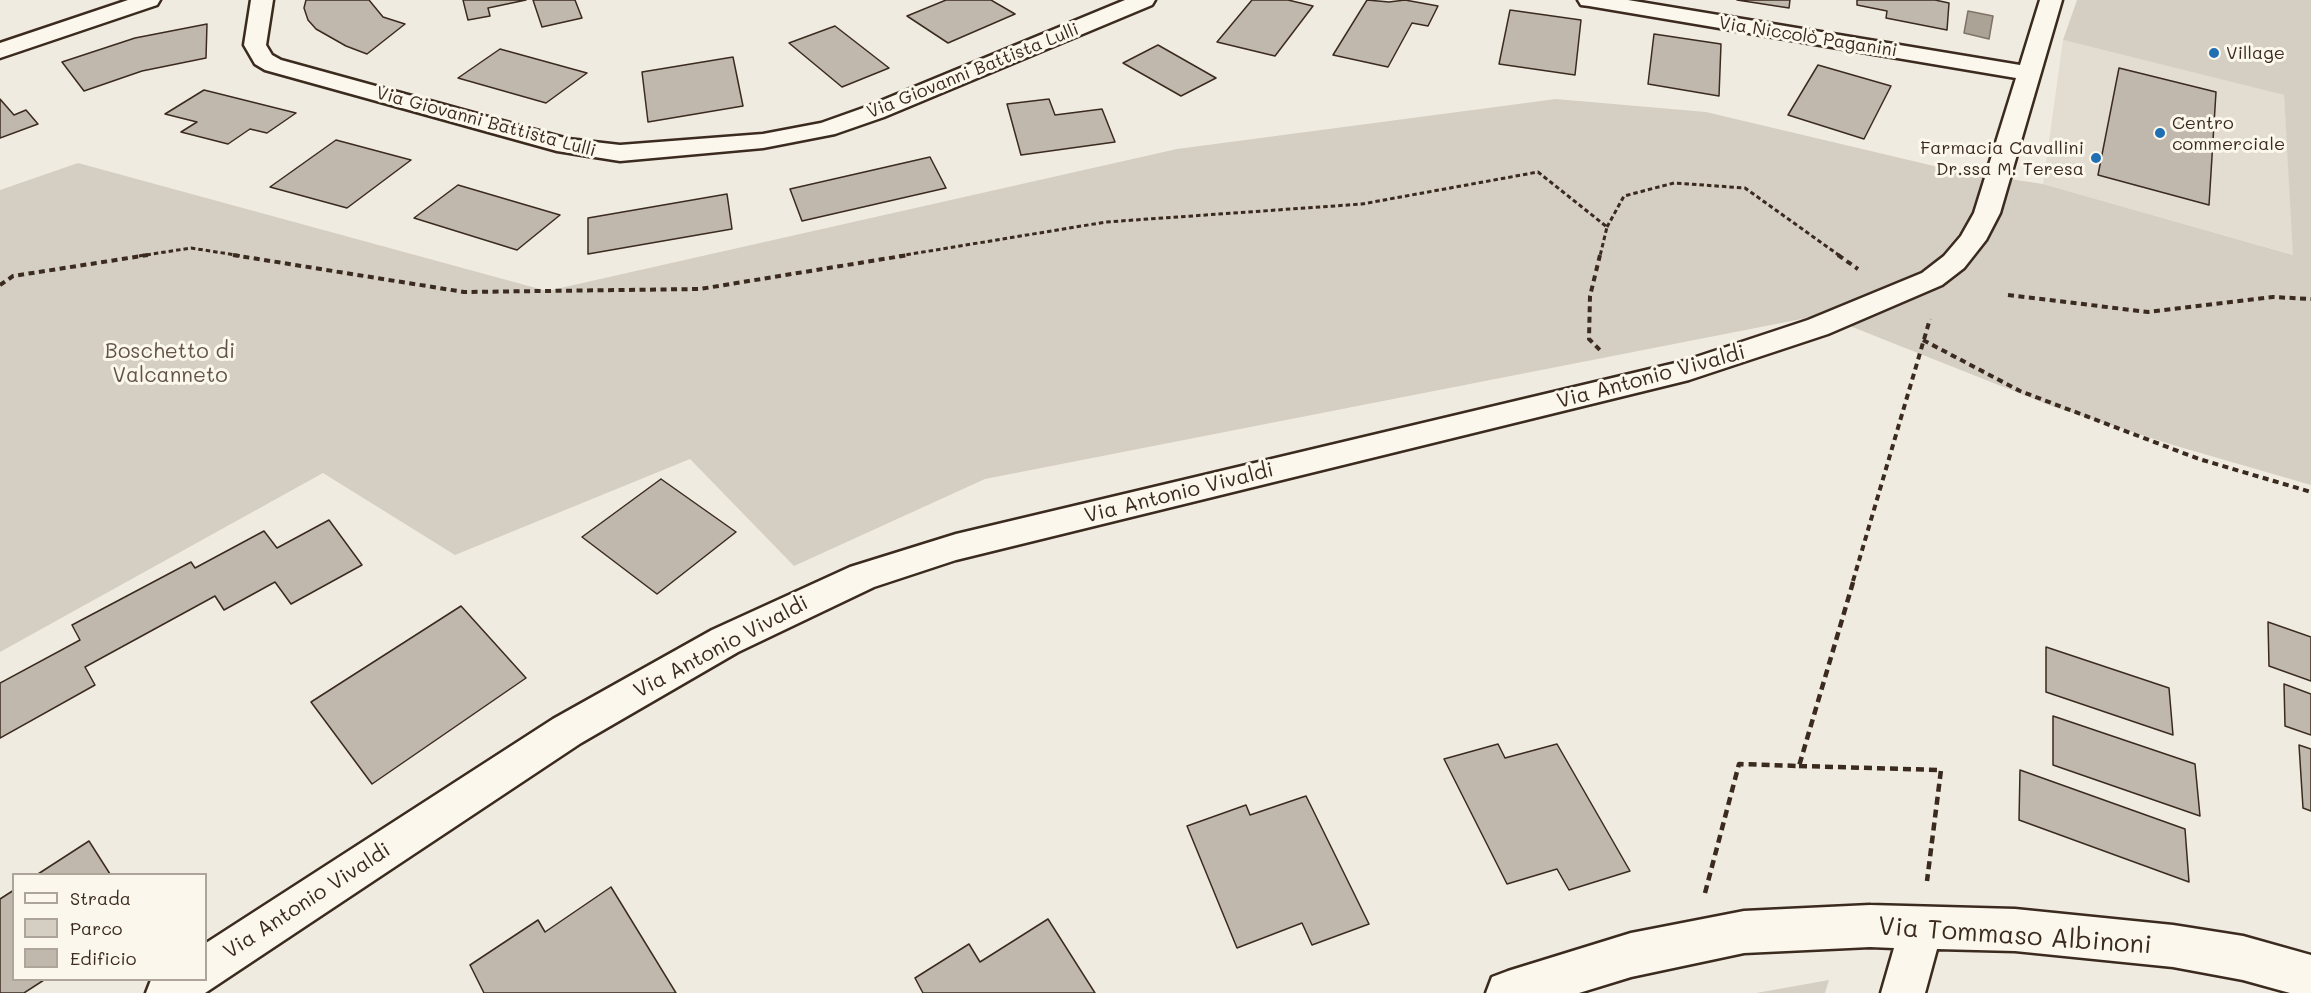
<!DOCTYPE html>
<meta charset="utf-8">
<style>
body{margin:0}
#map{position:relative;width:2311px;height:993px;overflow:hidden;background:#f0ebe0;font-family:Mali,sans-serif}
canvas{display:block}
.legend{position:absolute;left:12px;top:873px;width:195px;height:108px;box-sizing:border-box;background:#fbf7ec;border:2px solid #aea59a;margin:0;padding:8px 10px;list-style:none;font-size:18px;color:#3b2a1e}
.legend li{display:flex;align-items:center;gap:12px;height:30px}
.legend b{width:30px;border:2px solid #aea59a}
</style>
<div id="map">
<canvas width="2311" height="993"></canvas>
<ul class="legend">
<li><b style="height:8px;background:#fbf7ec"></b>Strada</li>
<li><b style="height:16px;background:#d5cec3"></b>Parco</li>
<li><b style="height:16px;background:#c0b8ad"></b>Edificio</li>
</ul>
</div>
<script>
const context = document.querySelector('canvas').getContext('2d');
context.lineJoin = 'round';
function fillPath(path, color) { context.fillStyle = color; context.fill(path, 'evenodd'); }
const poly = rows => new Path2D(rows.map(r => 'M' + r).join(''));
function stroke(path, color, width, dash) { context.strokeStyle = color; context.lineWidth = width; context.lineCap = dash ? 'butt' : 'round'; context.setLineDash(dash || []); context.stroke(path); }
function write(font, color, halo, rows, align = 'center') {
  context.font = font + ' Mali,sans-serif'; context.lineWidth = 6; context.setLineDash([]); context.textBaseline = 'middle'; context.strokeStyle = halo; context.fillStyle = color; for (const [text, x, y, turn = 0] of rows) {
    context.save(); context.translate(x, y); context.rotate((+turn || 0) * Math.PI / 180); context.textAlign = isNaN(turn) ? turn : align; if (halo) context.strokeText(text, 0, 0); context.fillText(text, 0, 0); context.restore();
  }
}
const built = poly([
 [2063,40,2284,95,2294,255,2043,184]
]);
const green = poly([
 [2077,0,2311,0,2311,485,2173,445,2054,407,1822,315,985,479,794,566,690,459,455,555,323,473,0,652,0,190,78,163,547,291,1177,149,1556,99,1706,112,1951,170,2043,184,2293,255,2284,95,2063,40],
 [1829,980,1825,993,1756,993]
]);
const water = poly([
 [1968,11,1993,16,1989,39,1964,33,1968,11]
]);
const building = poly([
 [306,0,369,0,383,17,405,24,367,54,346,46,316,29,308,20,304,8,306,0],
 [463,0,526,0,488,8,490,16,468,20,463,0],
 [533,0,575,0,582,18,542,27,533,0],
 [946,0,991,0,1015,14,948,43,907,16,946,0],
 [1252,0,1288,0,1313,6,1275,56,1217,42,1252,0],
 [1367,0,1389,2,1405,0,1438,6,1428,26,1412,23,1388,67,1333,55,1367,0],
 [1737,0,1790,0,1789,8,1737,0],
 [1857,0,1935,0,1949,3,1947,30,1886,18,1887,11,1857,5,1857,0],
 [1510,10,1581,20,1575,75,1499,64,1510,10],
 [207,24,206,58,142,71,84,91,62,62,135,38,207,24],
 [835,26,889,68,842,87,789,43,835,26],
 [1654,34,1721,44,1719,96,1648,84,1654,34],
 [1158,45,1216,78,1181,96,1123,63,1158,45],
 [500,49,587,73,546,103,458,78,500,49],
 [733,57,743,106,648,122,642,72,733,57],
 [1818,65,1891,86,1864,139,1788,115,1818,65],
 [2119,68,2216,92,2209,205,2098,175,2119,68],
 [204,90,296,113,267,133,250,129,228,144,181,132,197,122,165,114,204,90],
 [0,99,14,115,26,110,38,124,0,138,0,99],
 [1049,99,1055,115,1102,109,1115,142,1021,155,1007,104,1049,99],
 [336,140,411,160,347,208,270,187,336,140],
 [930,157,946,188,802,221,790,189,930,157],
 [458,185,560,215,517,250,414,218,458,185],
 [727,194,732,229,588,254,588,218,727,194],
 [661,479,736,532,657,594,582,537,661,479],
 [329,520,362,565,291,604,275,582,224,610,215,596,85,667,95,685,0,738,0,683,80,640,72,625,191,562,195,568,264,531,277,548,329,520],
 [461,606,526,678,372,784,311,702,461,606],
 [2268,622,2311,637,2311,681,2269,666,2268,622],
 [2046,647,2169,688,2173,735,2046,692,2046,647],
 [2284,684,2311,694,2311,735,2285,726,2284,684],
 [2053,716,2195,764,2200,816,2053,765,2053,716],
 [1498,744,1505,758,1557,744,1630,871,1569,890,1557,869,1507,884,1444,759,1498,744],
 [2299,745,2311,749,2311,811,2303,808,2299,745],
 [2020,770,2185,829,2189,882,2019,820,2020,770],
 [1306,796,1369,924,1312,945,1302,923,1237,948,1187,826,1246,805,1250,815,1306,796],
 [89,841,110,874,38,874,89,841],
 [611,887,676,993,484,993,470,965,538,920,545,932,611,887],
 [14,890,14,980,44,980,24,993,0,993,0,899,14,890],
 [1048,919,1095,993,923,993,915,978,969,944,980,962,1048,919]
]);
const pathFar2 = poly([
 [1607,227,1624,196,1674,183,1745,188,1840,256],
 [139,256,191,248,242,256],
 [899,256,1106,222,1362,204,1538,172,1607,227,1600,256]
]);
const pathFar1 = poly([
 [233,255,464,292,700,289,908,255],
 [1600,255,1590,296,1589,339,1603,353],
 [1838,255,1858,269],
 [0,285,13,276,148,255],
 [2008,295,2148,312,2273,297,2311,299],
 [1923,340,2020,391,2199,459,2311,492],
 [1853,581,1930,319]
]);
const path = poly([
 [1799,766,1941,770,1927,881],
 [1705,893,1739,764,1799,766,1854,579]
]);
const minor = poly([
 [128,0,160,0,157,5,0,58,0,43,128,0],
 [251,0,273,0,266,45,272,55,281,60,568,139,620,145,763,134,821,123,866,107,1125,0,1155,0,1152,5,884,117,835,134,763,148,620,161,557,151,265,70,255,64,244,45,251,0],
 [1578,0,1628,0,2020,65,2040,0,2062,0,2000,213,1986,240,1964,268,1942,285,1828,334,1689,380,956,560,874,587,738,652,581,743,205,993,146,993,151,980,206,980,206,943,553,719,712,630,850,567,956,534,1684,361,1808,320,1922,273,1944,256,1961,236,1974,213,2016,78,1589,6,1581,5,1578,0],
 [1870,905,2015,909,2173,925,2243,936,2311,955,2311,993,2290,993,2243,980,2173,967,2015,951,1937,949,1925,993,1881,993,1894,948,1870,947,1744,953,1631,977,1579,993,1486,993,1492,977,1508,971,1631,933,1744,911,1870,905]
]);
const markers = [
 [2214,53,6,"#1f6fb2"],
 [2160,133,6,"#1f6fb2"],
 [2096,158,6,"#1f6fb2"]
];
const farStreetnames = [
 ["Via Niccolò Paganini",1808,37,9],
 ["Via Giovanni Battista Lulli",973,71,-22],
 ["Via Giovanni Battista Lulli",486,122,15]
];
const farPoinames = [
 ["Village",2226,53],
 ["Centro",2172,123],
 ["commerciale",2172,144],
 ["Farmacia Cavallini",2084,148,"right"],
 ["Dr.ssa M. Teresa",2084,169,"right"]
];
const parkNames = [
 ["Boschetto di",170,352],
 ["Valcanneto",170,376]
];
const streetNames = [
 ["Via Antonio Vivaldi",1651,377,-15],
 ["Via Antonio Vivaldi",1179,493,-14],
 ["Via Antonio Vivaldi",721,647,-28],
 ["Via Antonio Vivaldi",307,901,-33]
];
const nearStreetnames = [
 ["Via Tommaso Albinoni",2015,936,4]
];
fillPath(built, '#e2dcd1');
fillPath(green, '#d5cec3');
fillPath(water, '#aca397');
stroke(water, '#7f7367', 1.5);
fillPath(building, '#c0b8ad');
stroke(building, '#3b2a1e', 1.5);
stroke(minor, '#3b2a1e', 5);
stroke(pathFar2, '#3b2a1e', 3, [4.5, 3]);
stroke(pathFar1, '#3b2a1e', 4, [6, 4.5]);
stroke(path, '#3b2a1e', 4.5, [8, 5]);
fillPath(minor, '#fbf7ec');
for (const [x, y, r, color] of markers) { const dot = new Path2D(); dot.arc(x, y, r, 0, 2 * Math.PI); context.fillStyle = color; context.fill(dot); stroke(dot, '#fbf7ec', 2); }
write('18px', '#3b2a1e', '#fbf7ec', farStreetnames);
write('18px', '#3b2a1e', '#fbf7ec', farPoinames, 'left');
write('21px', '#625347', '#fbf7ec', parkNames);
write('21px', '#3b2a1e', '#fbf7ec', streetNames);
write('26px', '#3b2a1e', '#fbf7ec', nearStreetnames);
</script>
